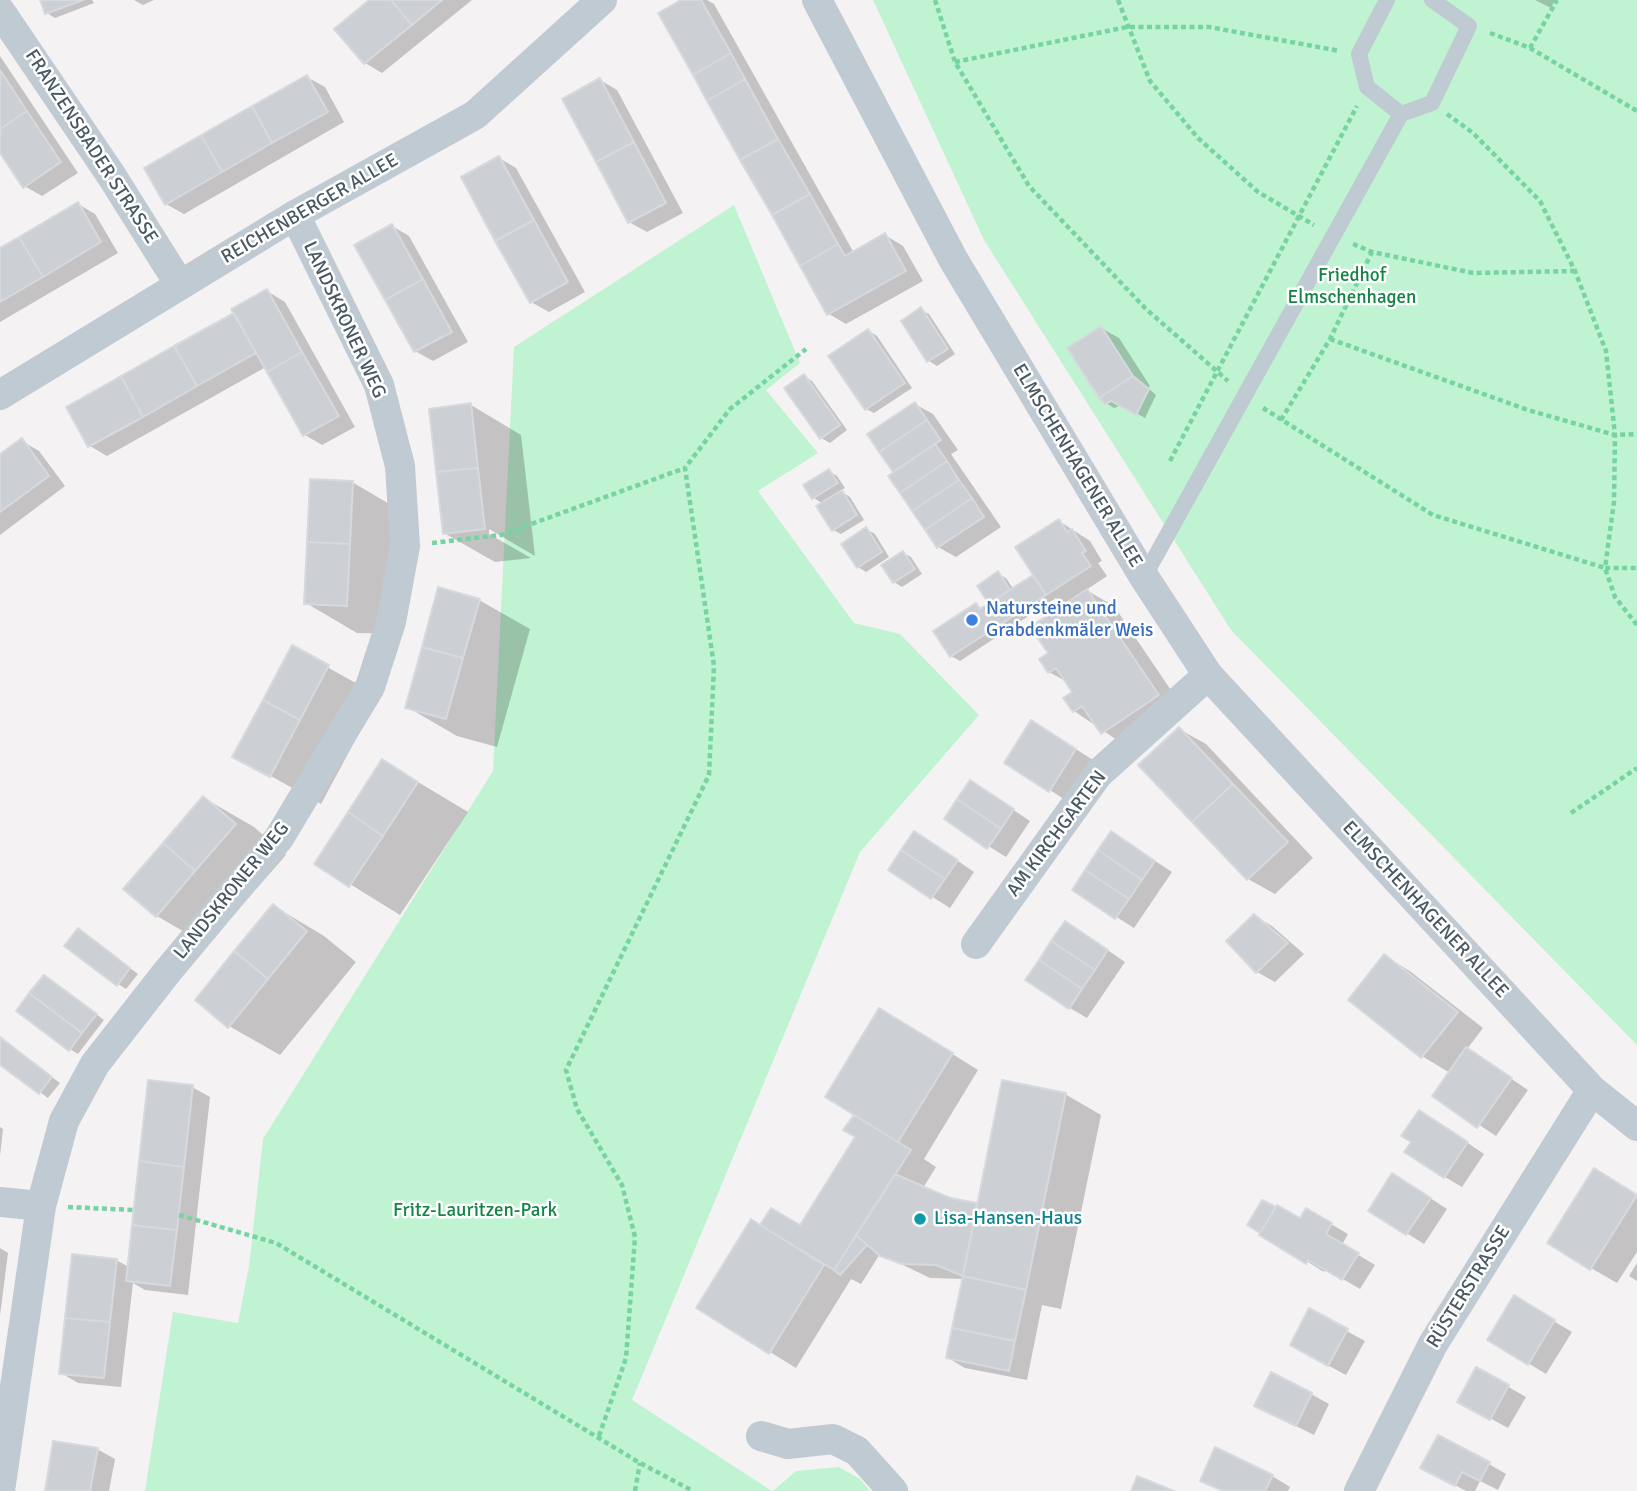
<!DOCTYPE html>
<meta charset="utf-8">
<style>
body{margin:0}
canvas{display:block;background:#f5f2f3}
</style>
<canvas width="1637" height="1491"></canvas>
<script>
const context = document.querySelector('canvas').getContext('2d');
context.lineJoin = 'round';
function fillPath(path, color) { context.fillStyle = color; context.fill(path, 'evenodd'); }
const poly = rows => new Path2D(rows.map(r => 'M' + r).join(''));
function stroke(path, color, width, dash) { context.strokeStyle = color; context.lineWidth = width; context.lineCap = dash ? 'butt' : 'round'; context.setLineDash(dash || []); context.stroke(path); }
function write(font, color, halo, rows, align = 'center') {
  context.font = font + ' Signika,sans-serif'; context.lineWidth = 5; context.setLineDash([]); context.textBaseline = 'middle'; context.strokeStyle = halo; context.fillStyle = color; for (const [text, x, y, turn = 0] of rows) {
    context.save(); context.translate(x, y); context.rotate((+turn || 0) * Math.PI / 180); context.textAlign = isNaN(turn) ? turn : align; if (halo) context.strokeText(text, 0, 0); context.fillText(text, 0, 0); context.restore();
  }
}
const green = poly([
 [873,0,1637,0,1637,1045,1231,630,984,240],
 [734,205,800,363,766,390,818,453,758,491,854,623,900,634,979,715,860,852,632,1400,772,1491,145,1491,173,1312,238,1323,249,1266,263,1139,493,771,514,347],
 [839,1467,860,1479,870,1491,773,1491,796,1471]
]);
const shadow = poly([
 [41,0,92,0,94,3,55,18,47,13],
 [134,0,154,0,143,5],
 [372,0,472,0,382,73,365,63],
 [685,0,707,0,714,4,854,253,885,235,903,246,923,281,846,324,829,314],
 [1535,0,1555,0,1551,8],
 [0,56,78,173,42,196,24,186,0,150],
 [307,77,325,87,344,122,184,214,166,204],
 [600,80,617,90,683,213,647,232,629,222],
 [499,158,516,168,585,292,549,312,531,302],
 [78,204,95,214,118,253,0,322,0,250],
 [392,226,409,236,468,342,433,361,415,351],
 [267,291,285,302,355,427,322,445,305,435,266,367,107,456,90,446,68,408,236,314],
 [921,310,929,314,955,354,937,366,929,361,903,321],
 [1101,328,1119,338,1150,386,1148,388,1156,395,1145,418,1121,405,1114,408,1106,403],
 [869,331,877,336,912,388,874,413,866,409],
 [804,376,812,381,847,430,830,443,821,438],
 [915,404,933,414,958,450,951,454,1001,527,956,557,938,547,890,476,896,473,870,435],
 [471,405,521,435,535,556,489,529,489,534,531,558,495,562,444,533],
 [22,441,39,451,65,486,0,535,0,457],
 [829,471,837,476,845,488,840,491,850,497,864,520,841,534,833,530,823,504,814,498,806,486],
 [352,482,403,512,397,634,357,633,306,603],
 [1059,521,1090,541,1102,561,1098,563,1107,576,1086,590,1114,606,1185,711,1129,748,1074,711,1075,692,1069,683,1049,672,1050,654,1067,605,1056,598,960,661,951,656,976,605,983,610,991,605,998,574,1006,578,1014,590,1033,577,1039,581],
 [866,529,875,534,889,557,866,572,858,567],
 [903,553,911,557,922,574,902,587,894,582],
 [479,600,530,629,497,747,457,736,407,707],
 [293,648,379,696,321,804,235,756],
 [1179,729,1206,744,1313,858,1275,894,1248,879],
 [1049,732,1093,760,1067,801,1050,790],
 [383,761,468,812,400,915,316,863],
 [988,793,1030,821,1006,857,946,819],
 [204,798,254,827,286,855,207,945,157,916],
 [1112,833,1172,872,1134,928,1074,890],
 [932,843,974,872,950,908,890,870],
 [274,906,324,936,356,962,280,1055,229,1026],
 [1254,916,1272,926,1304,954,1275,982,1257,972],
 [1083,933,1125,962,1087,1018,1070,1008],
 [86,935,138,974,126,989,118,984],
 [1385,956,1411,972,1483,1028,1467,1049,1528,1090,1496,1136,1434,1095,1450,1073,1422,1056],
 [52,981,104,1020,78,1054,70,1049],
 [906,1025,978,1070,924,1159,936,1167,923,1188,979,1206,1065,1094,1101,1115,1061,1309,1042,1305,1027,1380,965,1368,948,1358,964,1279,930,1278,880,1254,861,1284,851,1279,796,1368,770,1352,760,1227,801,1227,857,1137,846,1130],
 [0,1039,60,1083,48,1098,0,1063],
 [192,1087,210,1097,188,1295,145,1290,133,1283,121,1387,78,1383,61,1373,116,1260,129,1267],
 [1437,1122,1484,1154,1462,1187,1445,1177,1413,1142],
 [0,1127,3,1129,0,1156],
 [1410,1185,1447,1209,1424,1244,1370,1210],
 [1621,1186,1637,1196,1637,1252,1617,1283,1591,1268],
 [1263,1202,1300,1220,1307,1210,1348,1234,1342,1245,1375,1265,1360,1289,1326,1269,1324,1272,1249,1225],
 [0,1248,8,1253,0,1316],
 [1637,1263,1637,1281,1629,1276],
 [1515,1298,1572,1332,1546,1374,1490,1340],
 [1310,1311,1365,1341,1346,1375,1309,1355],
 [1477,1369,1526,1397,1508,1428,1459,1401],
 [1311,1394,1329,1404,1314,1435,1274,1415],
 [97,1449,115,1459,109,1491,46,1491],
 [1216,1450,1272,1476,1290,1487,1288,1491,1223,1491,1203,1480],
 [1489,1464,1506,1474,1498,1490,1480,1481,1475,1491,1466,1491,1440,1477]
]);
const building = poly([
 [40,0,83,0,45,14,40,0],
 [369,0,391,0,412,25,364,64,334,29,369,0],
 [391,0,442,0,412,25,391,0],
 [681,0,701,0,731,53,693,75,658,13,681,0],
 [731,53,745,79,707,101,693,75,731,53],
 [0,70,27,111,0,129,0,70],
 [307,75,328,112,272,143,252,106,307,75],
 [600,78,634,142,596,162,562,99,600,78],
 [745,79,778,139,740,160,707,101,745,79],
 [252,106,272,143,222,172,201,135,252,106],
 [27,111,61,162,23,188,0,153,0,129,27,111],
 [201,135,222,172,165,205,144,168,201,135],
 [778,139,810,194,772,215,740,160,778,139],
 [634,142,666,203,628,223,596,162,634,142],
 [499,156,534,220,495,241,461,177,499,156],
 [810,194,838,244,800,266,772,215,810,194],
 [78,202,101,242,43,277,19,237,78,202],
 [534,220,568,282,530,303,495,241,534,220],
 [392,224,423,279,385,300,354,245,392,224],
 [885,233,906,271,827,315,800,266,838,244,845,256,885,233],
 [19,237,43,277,0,302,0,248,19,237],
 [423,279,452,332,414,352,385,300,423,279],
 [267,289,302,352,267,372,231,309,267,289],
 [921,307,948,349,927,362,901,321,921,307],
 [234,313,256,353,197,386,174,346,234,313],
 [1101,326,1133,376,1099,398,1067,348,1101,326],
 [868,329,905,383,865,410,828,356,868,329],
 [174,346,197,386,143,417,121,376,174,346],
 [302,352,339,416,303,436,267,372,302,352],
 [804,374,840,425,820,439,784,388,804,374],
 [121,376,143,417,88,447,66,407,121,376],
 [1133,376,1149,389,1136,415,1111,401,1105,404,1099,398,1133,376],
 [915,402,927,420,879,452,867,434,915,402],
 [471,403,478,468,436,472,429,409,471,403],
 [927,420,941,440,893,472,879,452,927,420],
 [22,438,49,476,0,512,0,454,22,438],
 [935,444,947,461,900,493,888,476,935,444],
 [947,461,959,480,912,511,900,493,947,461],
 [478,468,485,529,443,534,436,472,478,468],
 [829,469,838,483,812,499,803,485,829,469],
 [310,479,353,481,350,544,307,542,310,479],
 [959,480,972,498,925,530,912,511,959,480],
 [842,490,857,515,832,531,816,506,842,490],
 [972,498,984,517,937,548,925,530,972,498],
 [1059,519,1067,532,1072,529,1086,551,1082,553,1091,566,1046,595,1015,547,1059,519],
 [866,527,882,552,857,568,841,544,866,527],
 [307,542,350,544,347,606,304,604,307,542],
 [903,551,915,569,893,583,881,565,903,551],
 [998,571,1010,590,989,604,977,586,998,571],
 [1033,575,1046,595,950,657,933,631,976,603,980,609,1033,575],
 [438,587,480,599,463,658,422,647,438,587],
 [1087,589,1159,695,1101,734,1082,706,1073,712,1063,698,1072,692,1056,668,1048,673,1039,659,1048,653,1030,627,1087,589],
 [292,645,329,665,300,720,263,700,292,645],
 [422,647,463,658,446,719,405,708,422,647],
 [263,700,300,720,270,777,232,757,263,700],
 [1031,720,1076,749,1049,792,1004,763,1031,720],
 [1179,727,1233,784,1192,822,1138,765,1179,727],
 [382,759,418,782,383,836,348,812,382,759],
 [970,780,1014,809,1001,829,957,799,970,780],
 [1233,784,1288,842,1247,880,1192,822,1233,784],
 [203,796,236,824,195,871,163,843,203,796],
 [957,799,1001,829,987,849,944,819,957,799],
 [348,812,383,836,349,887,314,864,348,812],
 [914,831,958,860,945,879,901,850,914,831],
 [1111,831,1155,861,1142,880,1098,850,1111,831],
 [163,843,195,871,156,917,123,889,163,843],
 [901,850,945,879,931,899,888,870,901,850],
 [1098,850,1142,880,1129,899,1085,870,1098,850],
 [1085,870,1129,899,1115,919,1072,890,1085,870],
 [273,904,307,931,268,979,234,951,273,904],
 [1254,914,1288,943,1256,973,1226,941,1254,914],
 [1065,921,1108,950,1095,970,1051,941,1065,921],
 [78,928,130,968,117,986,64,946,78,928],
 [1051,941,1095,970,1082,989,1039,960,1051,941],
 [234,951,268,979,228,1028,195,1000,234,951],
 [1384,954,1458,1012,1421,1058,1348,1000,1384,954],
 [1039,960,1082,989,1069,1009,1025,980,1039,960],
 [44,975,97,1014,82,1033,29,993,44,975],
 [29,993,82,1033,69,1051,16,1011,29,993],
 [879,1008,953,1053,898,1142,825,1097,879,1008],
 [0,1037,52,1077,39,1094,0,1065,0,1037],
 [1466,1047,1512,1078,1477,1128,1432,1096,1466,1047],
 [148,1080,193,1085,184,1167,139,1161,148,1080],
 [1002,1080,1066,1093,1026,1290,963,1276,1002,1080],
 [1419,1110,1468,1142,1444,1178,1404,1152,1411,1142,1401,1136,1419,1110],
 [854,1115,911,1150,834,1270,760,1225,771,1208,800,1225,855,1137,843,1130,854,1115],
 [139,1161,184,1167,177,1230,132,1225,139,1161],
 [1594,1168,1637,1195,1590,1270,1547,1243,1594,1168],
 [1392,1173,1431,1198,1406,1235,1368,1211,1392,1173],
 [895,1174,950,1198,977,1203,963,1276,936,1265,902,1264,880,1256,856,1235,895,1174],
 [1262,1200,1276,1207,1260,1233,1247,1225,1262,1200],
 [1277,1205,1300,1218,1306,1208,1332,1223,1326,1234,1359,1253,1342,1280,1308,1260,1306,1264,1259,1235,1277,1205],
 [751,1219,824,1265,769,1354,696,1308,751,1219],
 [132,1225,177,1230,170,1286,126,1281,132,1225],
 [856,1235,867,1245,840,1275,834,1270,856,1235],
 [72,1254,117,1259,110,1322,65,1318,72,1254],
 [963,1276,1026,1290,1015,1341,952,1328,963,1276],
 [1514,1295,1555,1320,1528,1365,1487,1340,1514,1295],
 [1309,1308,1348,1329,1328,1366,1290,1345,1309,1308],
 [65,1318,110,1322,104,1378,59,1374,65,1318],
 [952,1328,1015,1341,1009,1371,946,1358,952,1328],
 [1476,1367,1509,1385,1490,1420,1457,1402,1476,1367],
 [1271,1372,1312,1393,1296,1426,1254,1406,1271,1372],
 [1438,1435,1490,1462,1480,1481,1462,1472,1455,1486,1420,1468,1438,1435],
 [53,1441,98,1448,90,1491,45,1491,53,1441],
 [1215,1447,1273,1475,1265,1491,1223,1491,1200,1481,1215,1447],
 [1137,1476,1174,1491,1131,1491,1137,1476]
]);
const path = poly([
 [935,0,955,62,1029,186,1146,309,1228,381],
 [1118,0,1150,81,1198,138,1258,192,1314,225],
 [1490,33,1530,48,1637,111],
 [1530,48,1557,0],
 [955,62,1127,27,1209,27,1340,51],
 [1447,114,1473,133,1540,201,1575,271,1606,351,1615,435,1614,502,1605,568,1637,568],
 [1353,244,1372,252,1473,273,1575,271],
 [1330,339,1528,410,1615,435,1637,434],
 [1263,408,1433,515,1605,568,1615,597,1637,625],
 [1281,420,1330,339,1372,252],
 [1170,461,1357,106],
 [432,543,501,535,685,468],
 [1571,813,1637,768],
 [68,1207,134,1210],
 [179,1215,276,1243,640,1463,693,1491],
 [599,1436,626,1358,635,1237,622,1185,577,1109,566,1070,709,775,714,666,685,468,730,409,806,349],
 [635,1491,640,1463]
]);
const lane = poly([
 [1387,0,1359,54,1367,87,1401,114],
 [1144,577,1401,114,1432,103,1469,26,1432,0]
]);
const street = poly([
 [817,0,953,259,1144,577,1208,675,1592,1090,1637,1126],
 [0,11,111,175,180,285],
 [0,395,295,215,475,115,602,0],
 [976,944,1098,774,1208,675],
 [0,1202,41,1206],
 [761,1436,788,1444,833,1439,857,1451,893,1491],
 [0,1491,41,1206,64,1121,95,1064,167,972,279,838,370,687,391,622,405,546,400,466,379,385,295,215],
 [1359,1491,1433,1344,1592,1090]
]);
const markers = [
 [972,620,7,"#3f7fe0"],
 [920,1219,7,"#0f9aa8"]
];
const streetNames = [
 ["FRANZENSBADER STRASSE",91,147,57],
 ["REICHENBERGER ALLEE",310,209,-30],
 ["LANDSKRONER WEG",344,320,65],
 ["ELMSCHENHAGENER ALLEE",1077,466,59],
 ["AM KIRCHGARTEN",1057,834,-53],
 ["LANDSKRONER WEG",232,891,-51],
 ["ELMSCHENHAGENER ALLEE",1425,910,47],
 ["RÜSTERSTRASSE",1469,1287,-58]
];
const parkNames = [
 ["Friedhof",1352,276],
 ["Elmschenhagen",1352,298],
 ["Fritz-Lauritzen-Park",475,1211]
];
const shopNames = [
 ["Natursteine und",986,609],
 ["Grabdenkmäler Weis",986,631]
];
const cultureNames = [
 ["Lisa-Hansen-Haus",934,1219]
];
fillPath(green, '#c0f3d2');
fillPath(shadow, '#0003');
fillPath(building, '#ccd0d5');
stroke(building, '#d6d9de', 2);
stroke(path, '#76d3a2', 4.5, [5, 3.5]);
stroke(lane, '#c0cad2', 16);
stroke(street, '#c0cad2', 30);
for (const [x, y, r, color] of markers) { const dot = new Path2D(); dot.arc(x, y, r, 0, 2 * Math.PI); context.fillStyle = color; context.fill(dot); stroke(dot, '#fff', 2.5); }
write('19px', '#495761', '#fff', streetNames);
write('19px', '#138446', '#fff', parkNames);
write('19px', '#366cbe', '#fff', shopNames, 'left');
write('19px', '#0d838f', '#fff', cultureNames, 'left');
</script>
